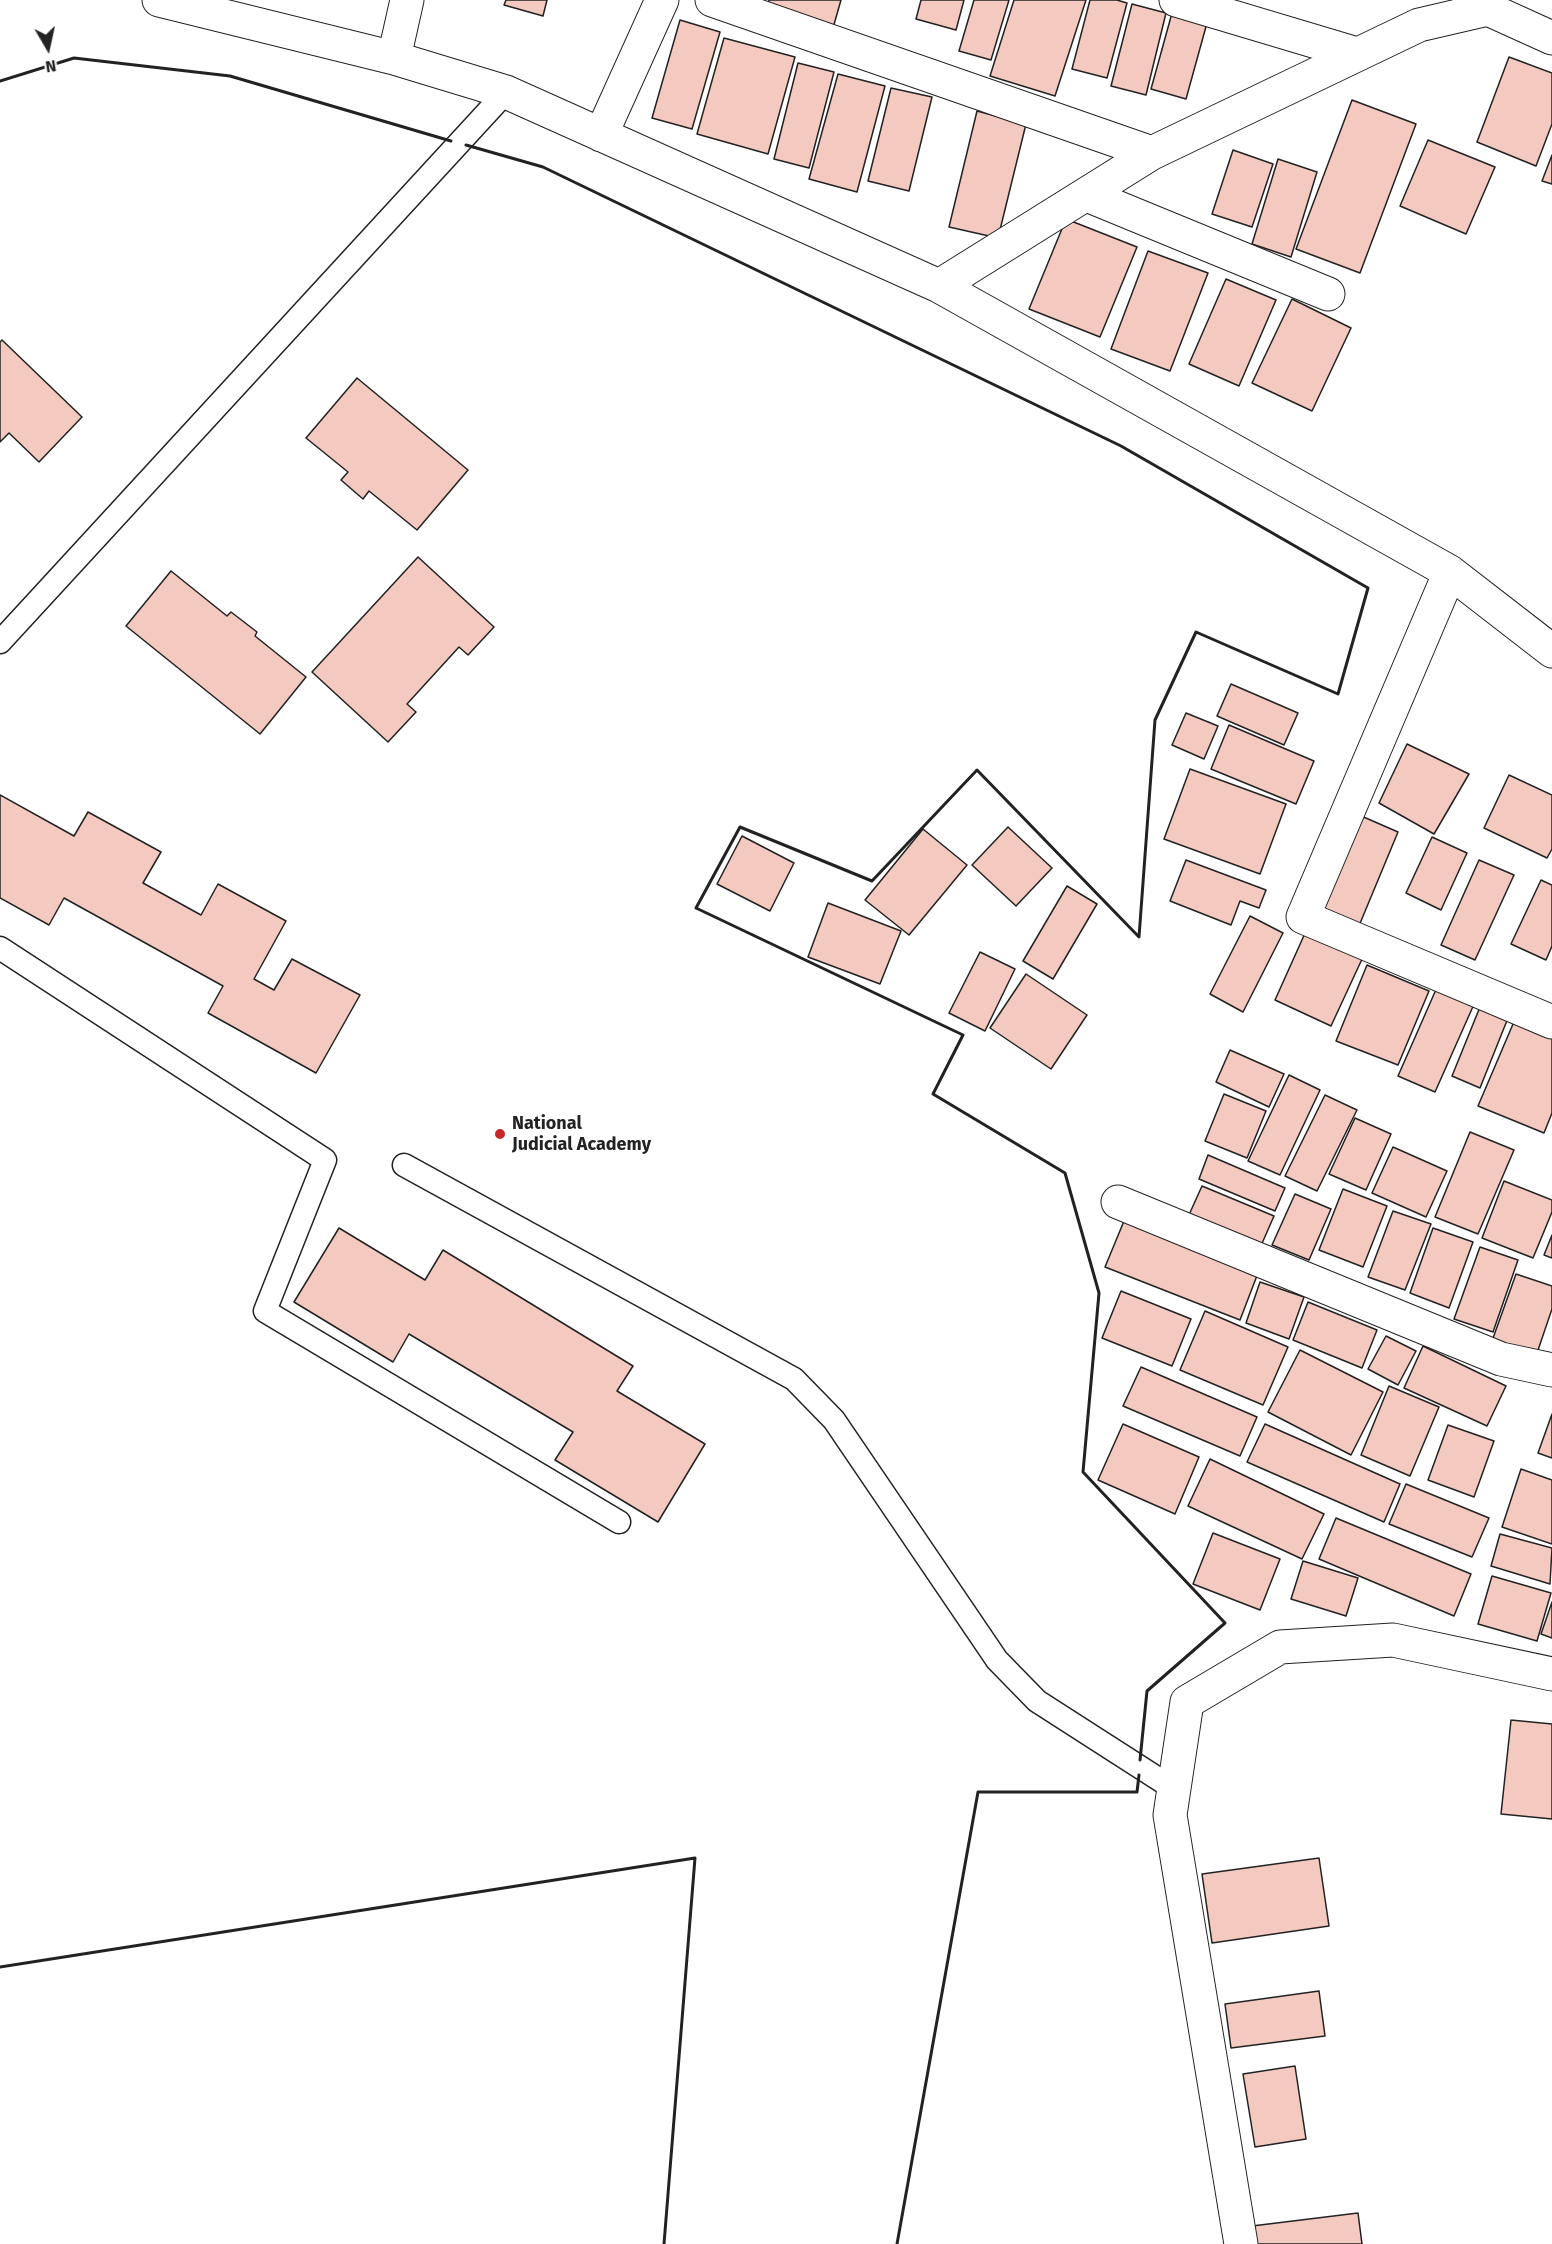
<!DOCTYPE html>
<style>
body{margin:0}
#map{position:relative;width:1552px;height:2244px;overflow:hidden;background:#fff;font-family:"Fira Sans",sans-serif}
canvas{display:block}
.north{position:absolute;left:18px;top:18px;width:60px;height:60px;-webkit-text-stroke:4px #fff;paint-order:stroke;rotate:171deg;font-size:16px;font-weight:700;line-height:24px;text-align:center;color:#222}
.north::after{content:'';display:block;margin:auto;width:21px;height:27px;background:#222;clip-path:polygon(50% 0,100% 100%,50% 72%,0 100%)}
</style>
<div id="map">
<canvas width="1552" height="2244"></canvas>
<div class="north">N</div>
</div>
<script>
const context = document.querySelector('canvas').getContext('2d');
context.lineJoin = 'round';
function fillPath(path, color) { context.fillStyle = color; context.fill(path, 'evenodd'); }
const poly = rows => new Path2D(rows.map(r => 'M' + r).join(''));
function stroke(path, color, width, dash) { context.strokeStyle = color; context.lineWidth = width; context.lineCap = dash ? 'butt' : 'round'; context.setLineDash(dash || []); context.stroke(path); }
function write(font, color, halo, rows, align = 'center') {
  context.font = font + ' "Fira Sans",sans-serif'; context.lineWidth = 4.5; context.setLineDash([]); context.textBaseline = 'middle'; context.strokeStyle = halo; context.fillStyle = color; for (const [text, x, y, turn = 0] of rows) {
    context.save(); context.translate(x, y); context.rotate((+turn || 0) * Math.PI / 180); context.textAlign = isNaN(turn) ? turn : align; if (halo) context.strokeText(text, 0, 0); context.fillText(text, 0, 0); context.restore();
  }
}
const building = poly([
 [506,0,547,0,543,16,504,5,506,0],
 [769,0,841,0,833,28,767,11,769,0],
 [921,0,964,0,956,30,916,19,921,0],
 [974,0,1009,0,991,60,959,51,974,0],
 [1014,0,1086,0,1055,96,990,76,1014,0],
 [1090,0,1117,0,1127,3,1107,78,1072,69,1090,0],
 [1132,4,1166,13,1146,95,1111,86,1132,4],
 [1172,13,1207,23,1186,99,1151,89,1172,13],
 [680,20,720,32,692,129,652,118,680,20],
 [724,38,795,57,768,154,697,134,724,38],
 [1509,57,1552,73,1552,124,1536,166,1477,142,1509,57],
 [798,63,834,72,809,168,774,159,798,63],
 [838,74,885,86,857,192,809,179,838,74],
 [891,88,932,97,909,191,868,181,891,88],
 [1352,100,1416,124,1360,273,1296,249,1352,100],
 [977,111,1026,124,998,238,949,227,977,111],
 [1428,140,1495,167,1466,234,1400,206,1428,140],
 [1233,150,1273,164,1252,227,1212,214,1233,150],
 [1552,155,1552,184,1542,181,1552,155],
 [1278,159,1317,172,1291,257,1252,244,1278,159],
 [1066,219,1137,247,1100,337,1029,309,1066,219],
 [1148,251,1208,273,1170,371,1111,349,1148,251],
 [1226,279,1276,300,1239,386,1189,364,1226,279],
 [1292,299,1351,328,1312,411,1252,383,1292,299],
 [2,340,82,417,39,462,9,433,0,442,0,342,2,340],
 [357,378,468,470,417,530,369,491,363,499,341,480,348,472,306,438,357,378],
 [418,557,494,627,468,655,459,647,407,704,416,712,388,742,312,672,418,557],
 [171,571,227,616,231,612,257,632,255,636,306,677,260,734,126,626,171,571],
 [1231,684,1298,713,1284,745,1217,716,1231,684],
 [1186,713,1218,726,1204,759,1172,745,1186,713],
 [1229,725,1314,761,1296,804,1211,769,1229,725],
 [1407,744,1469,774,1434,834,1379,803,1407,744],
 [1190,769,1286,804,1260,874,1164,839,1190,769],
 [1509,775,1552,795,1552,849,1547,858,1484,828,1509,775],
 [0,795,74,836,88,812,161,852,143,883,201,915,218,884,286,921,254,979,274,990,292,959,360,995,316,1073,208,1013,223,986,64,898,49,925,0,898,0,795],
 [1359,815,1398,832,1356,933,1317,918,1359,815],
 [1008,827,1052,868,1016,906,972,865,1008,827],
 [923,829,967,865,909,935,865,900,923,829],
 [742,836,794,863,770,911,717,884,742,836],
 [1432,837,1467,853,1441,910,1406,893,1432,837],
 [1186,860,1266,890,1259,908,1240,901,1231,925,1170,901,1186,860],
 [1479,860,1514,875,1475,960,1441,945,1479,860],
 [1541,880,1552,885,1552,946,1546,960,1511,944,1541,880],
 [1067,886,1097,904,1053,979,1023,961,1067,886],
 [828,903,901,931,880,984,808,957,828,903],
 [1250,916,1283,933,1243,1012,1210,994,1250,916],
 [1306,931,1363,957,1331,1026,1275,1000,1306,931],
 [980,952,1015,969,985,1031,949,1013,980,952],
 [1367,965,1429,991,1398,1065,1336,1041,1367,965],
 [1026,974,1087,1015,1051,1069,990,1028,1026,974],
 [1438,985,1475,1002,1435,1092,1398,1076,1438,985],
 [1480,1007,1508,1018,1480,1088,1452,1076,1480,1007],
 [1516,1017,1552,1033,1552,1113,1544,1133,1478,1106,1516,1017],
 [1230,1050,1284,1074,1269,1107,1216,1082,1230,1050],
 [1289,1075,1320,1090,1280,1175,1248,1161,1289,1075],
 [1224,1094,1266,1111,1247,1158,1205,1141,1224,1094],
 [1325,1095,1357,1110,1317,1191,1285,1176,1325,1095],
 [1355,1118,1391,1134,1366,1190,1329,1174,1355,1118],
 [1470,1132,1514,1150,1478,1234,1435,1217,1470,1132],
 [1393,1147,1447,1171,1426,1217,1372,1193,1393,1147],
 [1208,1155,1285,1188,1275,1211,1199,1179,1208,1155],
 [1504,1181,1552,1200,1552,1212,1533,1258,1482,1238,1504,1181],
 [1202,1186,1274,1216,1260,1248,1188,1217,1202,1186],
 [1343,1189,1387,1206,1363,1267,1319,1250,1343,1189],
 [1295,1194,1331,1209,1309,1260,1272,1245,1295,1194],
 [1393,1211,1431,1224,1405,1290,1368,1277,1393,1211],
 [1124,1221,1258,1273,1240,1320,1105,1267,1124,1221],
 [339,1228,425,1280,443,1250,633,1366,617,1391,705,1444,658,1522,555,1460,573,1432,409,1334,393,1362,294,1302,339,1228],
 [1433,1228,1473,1242,1449,1308,1410,1293,1433,1228],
 [1552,1235,1552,1258,1544,1255,1552,1235],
 [1480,1247,1518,1260,1493,1332,1454,1319,1480,1247],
 [1516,1274,1552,1286,1552,1309,1536,1356,1492,1341,1516,1274],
 [1260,1282,1304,1297,1289,1339,1246,1323,1260,1282],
 [1121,1291,1191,1319,1172,1366,1102,1338,1121,1291],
 [1308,1302,1377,1330,1362,1368,1293,1340,1308,1302],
 [1205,1311,1288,1347,1263,1405,1180,1370,1205,1311],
 [1386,1336,1416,1351,1398,1385,1368,1369,1386,1336],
 [1423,1346,1506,1386,1487,1426,1404,1388,1423,1346],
 [1300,1350,1383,1392,1351,1455,1268,1412,1300,1350],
 [1141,1367,1257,1417,1240,1456,1123,1406,1141,1367],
 [1389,1386,1439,1407,1410,1476,1361,1455,1389,1386],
 [1552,1414,1552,1458,1538,1453,1552,1414],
 [1123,1424,1199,1457,1175,1514,1098,1480,1123,1424],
 [1265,1424,1400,1484,1384,1522,1247,1462,1265,1424],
 [1448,1425,1494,1441,1474,1497,1428,1480,1448,1425],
 [1210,1459,1324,1514,1302,1559,1188,1506,1210,1459],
 [1521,1469,1552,1480,1552,1544,1502,1527,1521,1469],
 [1406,1484,1489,1518,1472,1557,1389,1524,1406,1484],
 [1336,1518,1471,1574,1454,1616,1319,1559,1336,1518],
 [1213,1533,1280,1559,1260,1610,1193,1584,1213,1533],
 [1500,1534,1552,1548,1550,1584,1491,1566,1500,1534],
 [1303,1561,1358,1578,1346,1616,1291,1599,1303,1561],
 [1492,1576,1551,1593,1537,1641,1478,1624,1492,1576],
 [1552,1602,1552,1638,1541,1634,1552,1602],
 [1511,1720,1552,1724,1552,1819,1501,1814,1511,1720],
 [1319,1858,1329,1926,1212,1943,1202,1874,1319,1858],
 [1319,1991,1325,2036,1231,2048,1225,2004,1319,1991],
 [1295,2066,1306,2139,1255,2147,1243,2074,1295,2066],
 [1358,2213,1362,2244,1254,2244,1252,2226,1358,2213]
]);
const lane = poly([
 [0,642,506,92],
 [0,948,325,1160,265,1311,619,1522],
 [404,1165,794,1379,834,1420,997,1660,1037,1701,1174,1789]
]);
const street = poly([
 [159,0,394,58,506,92,939,286,1450,572,1552,651],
 [712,0,1152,153],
 [1176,0,1357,54],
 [394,58,407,0],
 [601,135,662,0],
 [1087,195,1328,294],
 [939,286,1152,153,1419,25,1488,9,1552,38],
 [1450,572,1303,917,1552,1022],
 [1118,1202,1501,1359,1552,1370],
 [1241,2244,1170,1815,1187,1702,1280,1647,1393,1640,1552,1674]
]);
const wall = poly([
 [0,81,74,58,230,76,451,141],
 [466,145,543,167,1121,446,1368,588,1338,694,1196,632,1155,720,1139,937,977,770,872,881,740,827,696,908,963,1035,933,1094,1065,1173,1099,1293,1083,1472,1225,1623,1147,1691,1140,1760],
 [0,1967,695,1858,664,2244],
 [897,2244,978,1792,1137,1792,1139,1775]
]);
const markers = [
 [500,1134,6,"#c62828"]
];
const poiNames = [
 ["National",512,1124],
 ["Judicial Academy",512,1145]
];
fillPath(building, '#f3c9c0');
stroke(building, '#222', 1.5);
stroke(lane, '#222', 25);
stroke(street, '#222', 35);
stroke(lane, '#fff', 22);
stroke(street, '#fff', 33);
stroke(wall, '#222', 3);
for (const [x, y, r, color] of markers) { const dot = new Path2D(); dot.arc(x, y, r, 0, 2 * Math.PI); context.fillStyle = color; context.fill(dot); stroke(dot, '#fff', 2); }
write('bold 18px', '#222', '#fff', poiNames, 'left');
</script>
